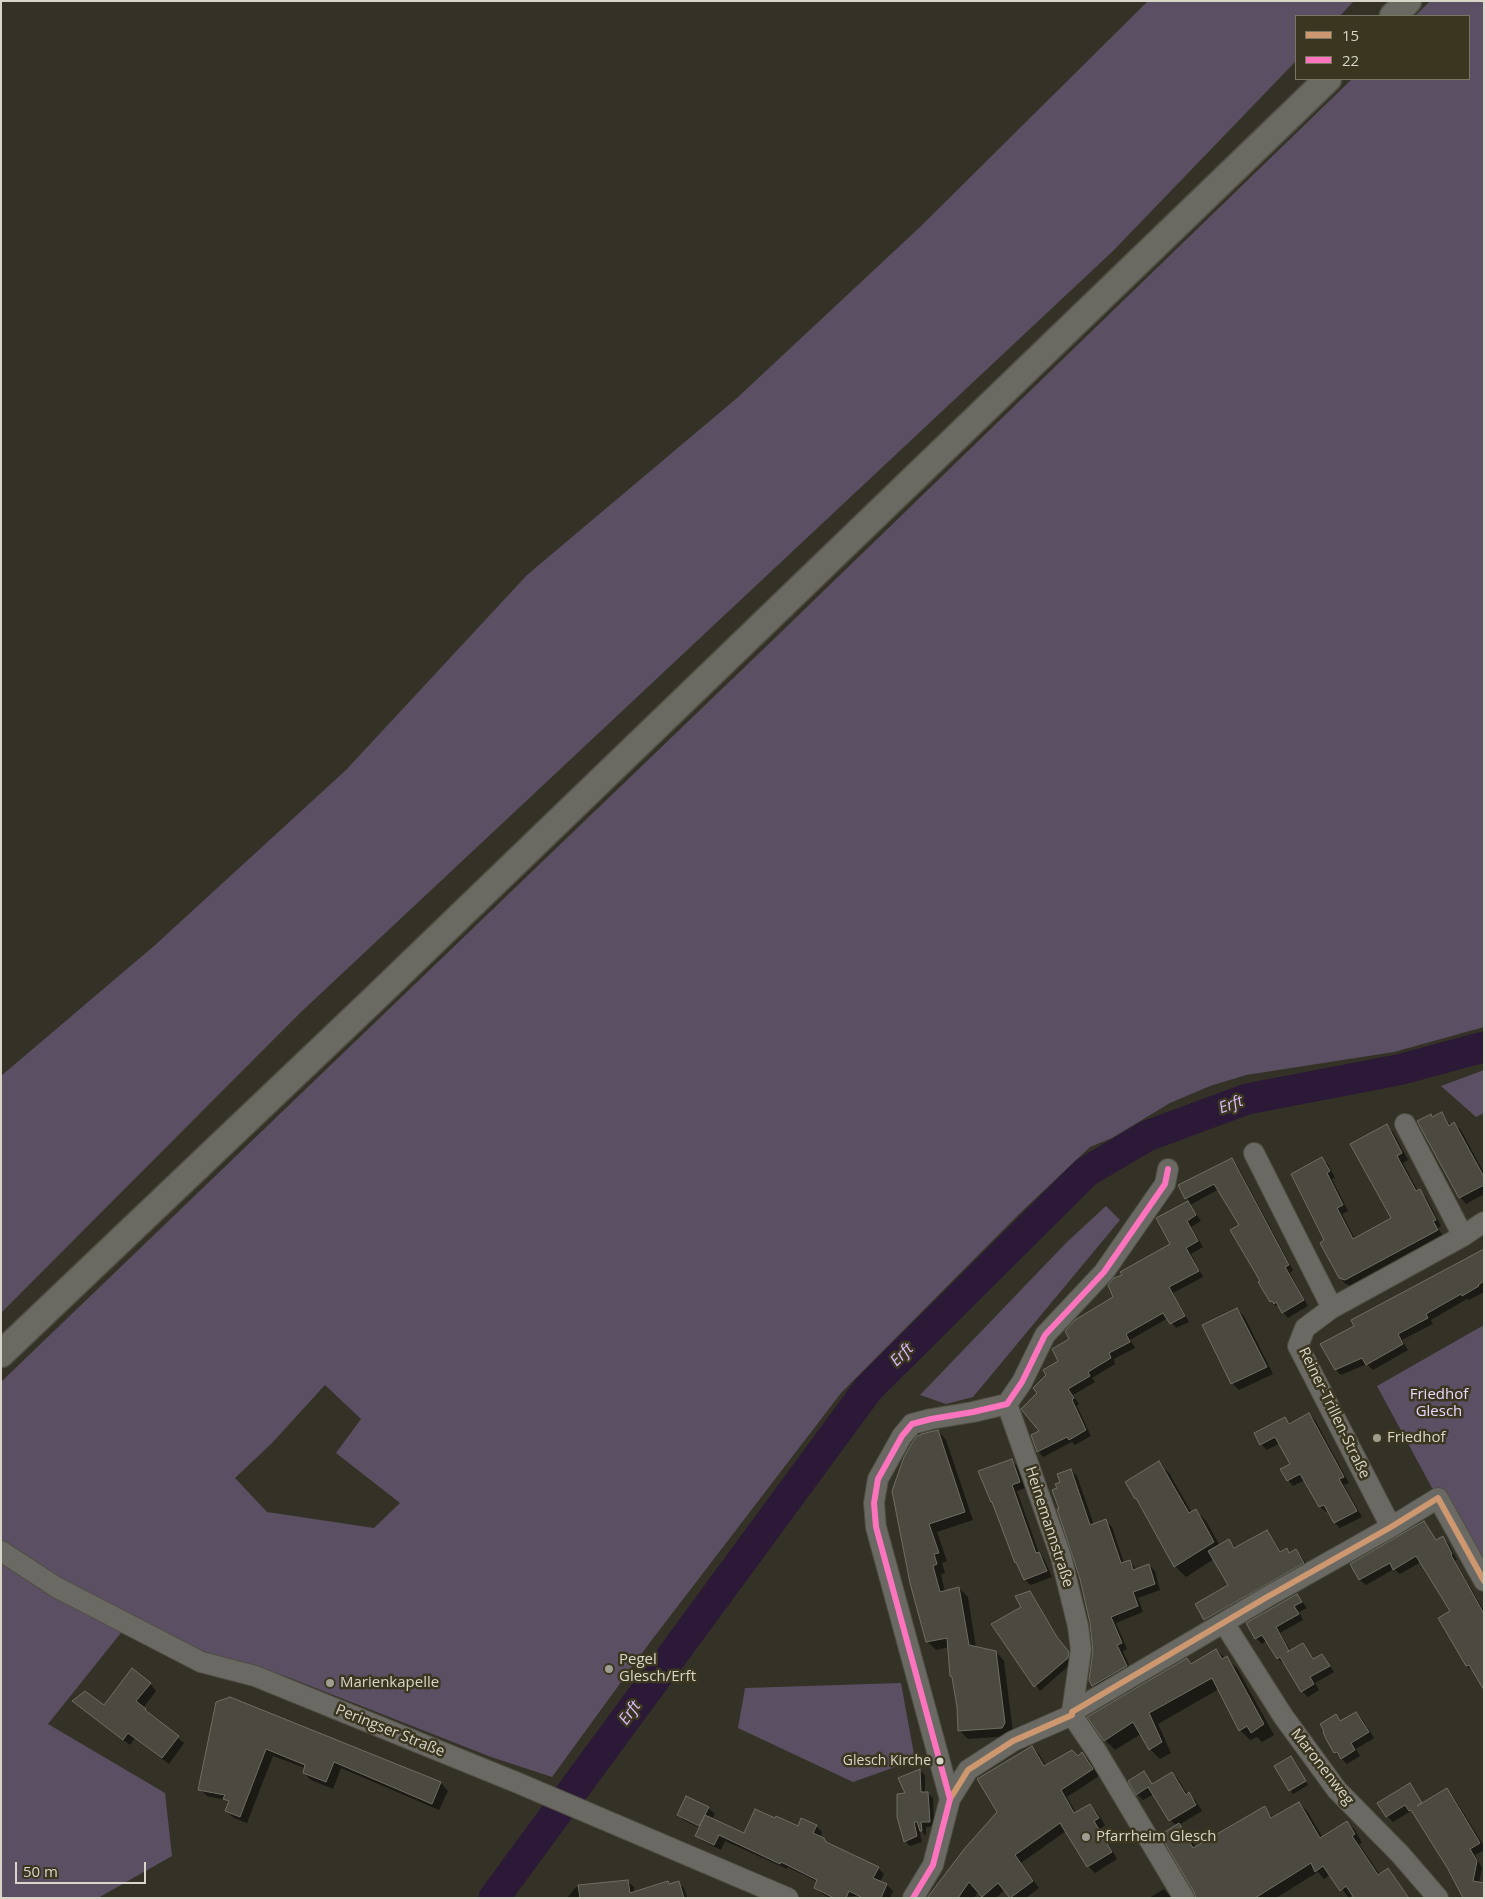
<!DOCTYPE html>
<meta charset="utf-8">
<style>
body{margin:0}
#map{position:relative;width:1485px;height:1899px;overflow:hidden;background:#343226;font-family:"Open Sans",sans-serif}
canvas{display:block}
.frame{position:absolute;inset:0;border:2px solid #d8d6c9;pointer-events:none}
.legend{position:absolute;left:1295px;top:15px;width:175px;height:65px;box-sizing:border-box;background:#3a3620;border:1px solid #797664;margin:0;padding:6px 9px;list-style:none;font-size:15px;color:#d8d6c9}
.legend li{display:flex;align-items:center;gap:10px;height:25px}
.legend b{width:25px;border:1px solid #797664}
.scale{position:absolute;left:15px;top:1862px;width:131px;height:22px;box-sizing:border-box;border:2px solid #d8d6c9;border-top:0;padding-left:6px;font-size:15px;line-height:18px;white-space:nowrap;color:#d8d6c9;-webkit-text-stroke:4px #3a3620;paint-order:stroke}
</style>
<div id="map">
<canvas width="1485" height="1899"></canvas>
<div class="frame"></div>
<ul class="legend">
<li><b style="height:6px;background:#cd976f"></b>15</li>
<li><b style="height:6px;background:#fc73be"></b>22</li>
</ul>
<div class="scale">50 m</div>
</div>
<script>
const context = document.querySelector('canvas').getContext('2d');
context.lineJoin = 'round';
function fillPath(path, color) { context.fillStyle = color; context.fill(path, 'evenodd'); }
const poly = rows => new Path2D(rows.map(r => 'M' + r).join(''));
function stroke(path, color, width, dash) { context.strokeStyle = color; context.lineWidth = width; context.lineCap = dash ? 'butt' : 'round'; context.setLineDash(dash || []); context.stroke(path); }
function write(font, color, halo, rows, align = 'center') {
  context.font = font + ' "Open Sans",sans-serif'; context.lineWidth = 5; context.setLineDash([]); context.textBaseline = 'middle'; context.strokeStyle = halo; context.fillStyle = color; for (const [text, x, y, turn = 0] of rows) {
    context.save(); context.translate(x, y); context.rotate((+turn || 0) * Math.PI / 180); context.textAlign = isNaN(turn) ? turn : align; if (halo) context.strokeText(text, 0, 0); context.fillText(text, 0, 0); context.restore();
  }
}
const green = poly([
 [1148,1,1354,1,1340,16,1296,16,1296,61,1113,251,300,1013,1,1313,1,1076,154,946,346,770,527,575,737,398,920,227],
 [1430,1,1484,1,1484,1027,1394,1052,1246,1075,1210,1086,1170,1103,1112,1138,1090,1147,1018,1215,841,1393,651,1641,552,1777,491,1757,285,1676,235,1662,186,1645,68,1584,1,1543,1,1382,776,637,1352,79,1469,79,1469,16,1415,16],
 [325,1385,361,1419,336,1453,400,1503,374,1528,267,1512,235,1478,272,1443],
 [1484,1070,1484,1113,1476,1117,1441,1086],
 [1106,1206,1120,1220,973,1397,946,1404,920,1395,1067,1242],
 [1484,1325,1484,1568,1450,1505,1432,1488,1377,1386],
 [1,1563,124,1629,48,1724,165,1793,172,1856,98,1898,1,1898],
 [901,1683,915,1760,853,1782,738,1728,745,1688]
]);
const shadow = poly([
 [1442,1113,1451,1126,1454,1124,1461,1130,1484,1173,1484,1194,1466,1204,1460,1197,1430,1115,1433,1118],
 [1387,1126,1393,1132,1408,1160,1403,1163,1418,1191,1426,1197,1441,1226,1438,1228,1443,1236,1352,1286,1346,1284,1340,1278,1326,1241,1322,1158,1328,1164,1335,1178,1332,1179,1348,1211,1342,1214,1355,1239,1393,1218],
 [1232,1160,1237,1165,1293,1270,1290,1273,1308,1306,1288,1318,1278,1306,1276,1306,1271,1301,1232,1230,1241,1226,1219,1189,1190,1205,1201,1221,1191,1227,1203,1247,1191,1254,1203,1277,1173,1293,1189,1322,1176,1328,1168,1318,1130,1340,1135,1348,1114,1359,1115,1364,1092,1378,1095,1382,1073,1395,1079,1404,1077,1406,1091,1436,1075,1445,1072,1442,1043,1457,1038,1451,1041,1431,1039,1393,1060,1361,1070,1339,1172,1245,1158,1219,1189,1202,1179,1186],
 [1484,1250,1484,1292,1469,1300,1467,1299,1431,1320,1433,1324,1402,1340,1408,1350,1373,1370,1367,1364,1341,1375,1336,1370,1356,1326],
 [1237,1309,1244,1316,1273,1374,1239,1390,1232,1383],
 [1309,1414,1315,1420,1349,1483,1344,1485,1362,1517,1340,1528,1335,1523,1328,1511,1326,1512,1320,1507,1305,1480,1293,1486,1288,1480,1291,1464,1280,1443,1267,1450,1261,1444,1285,1418,1291,1424],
 [938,1431,946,1440,973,1520,937,1532,947,1561,942,1563,945,1573,941,1574,945,1592,959,1588,968,1597,976,1648,996,1652,1004,1661,1013,1732,1010,1736,968,1739,959,1730,958,1707,949,1647,936,1650,927,1641,907,1562],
 [1011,1460,1017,1466,1025,1488,1017,1491,1039,1553,1044,1559,1052,1577,1031,1585,1025,1580,1019,1565,1016,1562,995,1505,992,1502],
 [1158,1463,1169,1473,1192,1513,1196,1510,1206,1521,1220,1546,1229,1541,1236,1547,1267,1532,1273,1539,1282,1553,1286,1550,1290,1554,1296,1550,1302,1557,1310,1570,1212,1626,1205,1620,1196,1604,1229,1585,1214,1559,1186,1577,1175,1566,1140,1502,1127,1483],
 [1071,1470,1077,1476,1094,1525,1106,1521,1112,1527,1124,1563,1130,1562,1137,1570,1149,1565,1155,1571,1160,1590,1138,1598,1143,1612,1116,1623,1127,1649,1123,1651,1132,1672,1099,1692,1090,1680,1094,1643,1081,1578,1060,1509,1058,1489],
 [1424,1522,1437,1541,1443,1538,1448,1543,1457,1560,1455,1561,1484,1611,1484,1688,1473,1670,1472,1671,1467,1666,1452,1611,1421,1562,1400,1574,1394,1569,1366,1585,1360,1580,1352,1564],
 [1029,1592,1034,1597,1061,1644,1073,1658,1072,1663,1040,1691,993,1624,1023,1608],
 [1297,1595,1307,1608,1299,1612,1303,1620,1280,1633,1291,1651,1303,1644,1314,1660,1322,1655,1334,1672,1315,1683,1319,1690,1308,1697,1302,1691,1285,1663,1284,1664,1278,1659,1267,1640,1262,1644,1256,1638],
 [1216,1650,1237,1668,1274,1735,1262,1742,1257,1737,1250,1740,1240,1730,1219,1689,1158,1724,1171,1753,1160,1759,1150,1749,1141,1734,1115,1750,1105,1740,1187,1659,1192,1664],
 [150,1684,156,1691,143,1708,184,1743,169,1764,135,1738,130,1745,73,1701,104,1707],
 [230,1698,441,1783,448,1791,439,1810,341,1768,333,1789,311,1780,304,1773,305,1768,273,1756,247,1823,234,1818,226,1811,229,1803,226,1800,207,1796,200,1789],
 [1356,1713,1362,1719,1374,1738,1356,1749,1360,1756,1347,1764,1335,1752,1336,1716,1342,1722],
 [1032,1747,1039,1754,1046,1766,1078,1757,1082,1753,1089,1760,1099,1776,1067,1797,1076,1813,1090,1805,1097,1812,1105,1825,1100,1829,1117,1859,1095,1873,1088,1866,1066,1831,1021,1863,1039,1888,1026,1898,1011,1898,1005,1890,996,1898,984,1898,979,1891,974,1898,929,1898,999,1812],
 [1294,1760,1308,1785,1293,1794,1276,1767],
 [920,1770,925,1775,925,1793,928,1793,933,1798,934,1826,926,1827,926,1836,919,1828,922,1842,910,1846,905,1841,898,1817,907,1795],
 [1143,1773,1153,1785,1172,1773,1178,1779,1188,1795,1189,1794,1195,1800,1202,1811,1179,1825,1187,1833,1196,1848,1264,1808,1274,1818,1299,1803,1307,1811,1323,1838,1347,1822,1355,1830,1362,1843,1359,1844,1380,1875,1388,1869,1410,1898,1357,1898,1354,1894,1349,1898,1331,1874,1324,1879,1318,1872,1276,1898,1197,1898,1177,1826,1170,1820,1154,1794,1143,1800,1137,1794],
 [1409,1785,1423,1804,1447,1790,1453,1796,1484,1846,1484,1850,1475,1855,1482,1868,1479,1883,1484,1898,1449,1868,1416,1816,1411,1811,1393,1822,1387,1816],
 [708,1808,715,1814,712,1819,745,1834,816,1826,822,1832,820,1837,830,1845,878,1868,884,1874,880,1882,887,1885,893,1891,890,1898,856,1896,830,1898,822,1894,815,1888,818,1882,787,1867,787,1869,725,1841,721,1850,703,1841,696,1835,700,1828,685,1821,678,1815],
 [627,1881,634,1887,634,1893,668,1882,670,1885,679,1883,684,1888,687,1898,567,1898,576,1887],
 [1164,1889,1172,1898,1149,1898]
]);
const river = poly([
 [494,1898,868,1389,1086,1172,1147,1136,1247,1099,1398,1070,1484,1047]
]);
const building = poly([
 [1442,1112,1449,1126,1454,1122,1484,1177,1484,1185,1459,1198,1417,1121,1431,1114,1432,1117,1442,1112],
 [1387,1124,1402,1153,1397,1156,1416,1191,1420,1189,1436,1220,1433,1221,1438,1230,1345,1280,1339,1278,1320,1243,1324,1240,1291,1174,1322,1157,1330,1171,1327,1173,1343,1205,1337,1208,1353,1239,1391,1218,1350,1144,1387,1124],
 [1232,1158,1289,1265,1285,1267,1304,1300,1282,1313,1276,1302,1274,1304,1272,1301,1270,1302,1258,1282,1260,1281,1230,1230,1239,1225,1214,1184,1185,1199,1178,1185,1232,1158],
 [1188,1201,1196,1215,1187,1221,1198,1241,1186,1248,1199,1271,1169,1287,1185,1316,1170,1324,1163,1313,1126,1334,1130,1342,1109,1353,1111,1358,1088,1372,1090,1376,1068,1389,1074,1398,1072,1400,1086,1430,1069,1440,1067,1437,1037,1452,1031,1435,1039,1431,1021,1409,1037,1393,1033,1388,1046,1375,1043,1370,1058,1361,1052,1349,1069,1339,1065,1331,1075,1320,1113,1297,1108,1285,1114,1278,1122,1275,1120,1272,1170,1244,1156,1218,1188,1201],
 [1484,1249,1484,1281,1478,1285,1479,1286,1462,1296,1461,1294,1426,1314,1428,1318,1398,1334,1403,1344,1366,1365,1362,1358,1335,1370,1320,1344,1354,1326,1351,1320,1484,1249],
 [1237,1308,1267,1367,1231,1384,1202,1325,1237,1308],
 [1309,1413,1344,1477,1339,1479,1357,1511,1334,1523,1324,1505,1319,1507,1300,1474,1287,1481,1280,1469,1290,1464,1275,1437,1260,1445,1254,1433,1285,1417,1289,1424,1309,1413],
 [938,1430,965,1512,929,1524,939,1553,934,1554,937,1564,933,1566,940,1592,959,1587,969,1645,996,1651,1005,1723,1002,1728,958,1731,957,1707,952,1677,950,1676,947,1638,926,1642,910,1583,892,1491,904,1457,912,1443,917,1436,921,1435,921,1434,938,1430],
 [1012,1459,1020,1482,1012,1485,1036,1553,1039,1552,1047,1571,1024,1580,1016,1562,1015,1563,992,1502,991,1502,978,1471,1012,1459],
 [1159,1461,1189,1513,1196,1509,1214,1542,1174,1567,1136,1498,1135,1499,1125,1482,1159,1461],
 [1071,1469,1090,1525,1106,1519,1121,1563,1130,1560,1133,1570,1149,1564,1155,1584,1133,1592,1138,1606,1111,1617,1122,1643,1117,1645,1127,1666,1092,1686,1089,1680,1093,1651,1090,1623,1080,1579,1057,1509,1059,1509,1052,1490,1057,1488,1055,1484,1060,1482,1057,1474,1071,1469],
 [1424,1521,1436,1540,1443,1536,1452,1554,1451,1555,1484,1614,1484,1690,1469,1665,1466,1666,1438,1618,1450,1611,1416,1556,1393,1570,1390,1563,1359,1580,1350,1564,1424,1521],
 [1267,1530,1280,1552,1287,1548,1289,1553,1296,1549,1304,1563,1204,1620,1195,1604,1228,1585,1208,1551,1229,1539,1234,1548,1267,1530],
 [1030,1591,1057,1637,1069,1652,1068,1658,1034,1687,991,1624,1021,1607,1015,1596,1030,1591],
 [1297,1594,1302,1602,1294,1606,1299,1614,1276,1627,1289,1651,1287,1652,1303,1643,1313,1659,1322,1654,1330,1666,1310,1677,1314,1684,1301,1692,1280,1657,1277,1659,1262,1635,1255,1639,1246,1623,1297,1594],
 [1216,1649,1222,1659,1227,1656,1264,1724,1251,1733,1247,1726,1239,1731,1212,1678,1149,1713,1162,1742,1149,1750,1133,1722,1104,1741,1087,1717,1187,1658,1191,1664,1216,1649],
 [132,1668,151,1683,136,1701,146,1709,145,1710,179,1736,162,1758,128,1733,123,1740,72,1701,85,1691,104,1705,132,1668],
 [230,1697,441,1782,432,1804,334,1762,326,1782,303,1773,305,1765,266,1749,240,1817,225,1811,229,1801,223,1799,225,1795,198,1790,216,1702,230,1697],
 [1356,1712,1369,1732,1351,1743,1355,1750,1341,1759,1337,1752,1334,1753,1326,1739,1323,1732,1324,1731,1320,1724,1336,1714,1340,1721,1356,1712],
 [1032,1746,1044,1766,1072,1750,1078,1756,1082,1752,1093,1769,1061,1790,1074,1813,1090,1804,1099,1818,1094,1821,1112,1852,1087,1867,1060,1823,1015,1855,1033,1881,1010,1898,998,1883,982,1897,969,1882,958,1898,927,1898,965,1848,997,1812,977,1779,1032,1746],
 [1291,1756,1306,1781,1289,1791,1274,1766,1291,1756],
 [920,1769,921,1792,928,1792,930,1822,921,1822,922,1831,920,1831,917,1822,914,1822,917,1836,904,1842,897,1817,897,1794,905,1793,898,1778,920,1769],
 [1144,1771,1152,1784,1172,1772,1186,1795,1189,1792,1196,1805,1169,1821,1148,1787,1136,1795,1128,1781,1144,1771],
 [1410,1783,1422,1803,1417,1806,1447,1788,1480,1843,1470,1849,1477,1861,1473,1881,1484,1883,1484,1898,1463,1898,1448,1869,1411,1810,1409,1811,1405,1805,1386,1817,1377,1803,1410,1783],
 [686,1796,709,1807,699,1826,677,1815,686,1796],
 [1299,1802,1320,1838,1347,1821,1355,1834,1352,1836,1378,1875,1388,1868,1409,1898,1354,1898,1346,1886,1340,1891,1323,1866,1315,1872,1311,1863,1255,1898,1196,1898,1194,1892,1160,1835,1179,1823,1193,1848,1265,1806,1271,1818,1299,1802],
 [755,1809,775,1818,776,1816,798,1826,801,1818,817,1825,813,1833,824,1838,826,1842,879,1867,873,1878,887,1884,881,1898,863,1898,849,1891,846,1898,834,1898,814,1888,817,1880,781,1862,780,1864,719,1835,714,1845,695,1836,705,1815,744,1833,755,1809],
 [628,1880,630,1893,668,1881,669,1884,679,1881,684,1898,580,1898,578,1885,628,1880]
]);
const minor = poly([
 [1405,1124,1463,1236],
 [1254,1153,1332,1308],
 [1007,1404,1061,1557,1078,1626,1081,1650,1072,1712],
 [1391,1527,1298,1346,1305,1328,1332,1308,1463,1236,1484,1222],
 [1,1551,56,1587,201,1662,255,1676,518,1783,788,1898],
 [1224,1623,1283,1716,1337,1790,1400,1854,1438,1898],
 [1072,1715,1097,1752,1184,1898],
 [950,1799,968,1770,1013,1741,1072,1715,1072,1712,1267,1597,1391,1527,1438,1498,1484,1581],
 [913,1898,933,1865,950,1799,876,1527,874,1503,878,1479,902,1436,912,1424,931,1419,973,1412,1007,1404,1022,1382,1045,1335,1104,1272,1165,1184,1168,1169]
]);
const major = poly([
 [1393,16,1408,1],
 [1,1354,373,1000,1328,79]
]);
const bus1 = poly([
 [950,1799,968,1770,1013,1741,1072,1715,1072,1712,1267,1597,1391,1527,1438,1498,1484,1581]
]);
const bus2 = poly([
 [913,1898,933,1865,950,1799,876,1527,874,1503,878,1479,902,1436,912,1424,931,1419,973,1412,1007,1404,1022,1382,1045,1335,1104,1272,1165,1184,1168,1169]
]);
const markers = [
 [1377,1438,5,"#9f9d90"],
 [609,1669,5,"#9f9d90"],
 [330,1683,5,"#9f9d90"],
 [940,1761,4.5,"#d8d6c9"],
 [1086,1837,5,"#9f9d90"]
];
const busNames = [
 ["Glesch Kirche",931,1761]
];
const parkNames = [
 ["Friedhof",1439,1395],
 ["Glesch",1439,1412]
];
const streetNames = [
 ["Reiner-Trillen-Straße",1334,1413,64],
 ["Heinemannstraße",1049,1527,72],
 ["Peringser Straße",390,1731,22],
 ["Maronenweg",1322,1767,52]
];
const poiNames = [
 ["Friedhof",1387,1438],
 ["Pegel",619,1660],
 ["Glesch/Erft",619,1677],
 ["Marienkapelle",340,1683],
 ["Pfarrheim Glesch",1096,1837]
];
const waterNames = [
 ["Erft",1231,1105,-20],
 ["Erft",902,1355,-45],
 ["Erft",630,1713,-54]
];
fillPath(green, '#5b4f63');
fillPath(shadow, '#0007');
stroke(river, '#2b1937', 31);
fillPath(building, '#4c4a40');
stroke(building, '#6f6e63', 1);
stroke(minor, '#514f44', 22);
stroke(major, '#514f44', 29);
stroke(minor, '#6a6963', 20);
stroke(major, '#6a6962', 26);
stroke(bus1, '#cd976f', 6);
stroke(bus2, '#fc73be', 6);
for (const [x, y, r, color] of markers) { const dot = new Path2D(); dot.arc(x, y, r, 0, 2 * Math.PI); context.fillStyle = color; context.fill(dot); stroke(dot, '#3a3620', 2); }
write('14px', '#d8d6c9', '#3a3620', busNames, 'right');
write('15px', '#ebd6fe', '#3a3620', parkNames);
write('15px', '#d8d6c9', '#3a3620', streetNames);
write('15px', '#d8d6c9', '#3a3620', poiNames, 'left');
write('italic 16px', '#ddb9fc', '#3a3620', waterNames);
</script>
